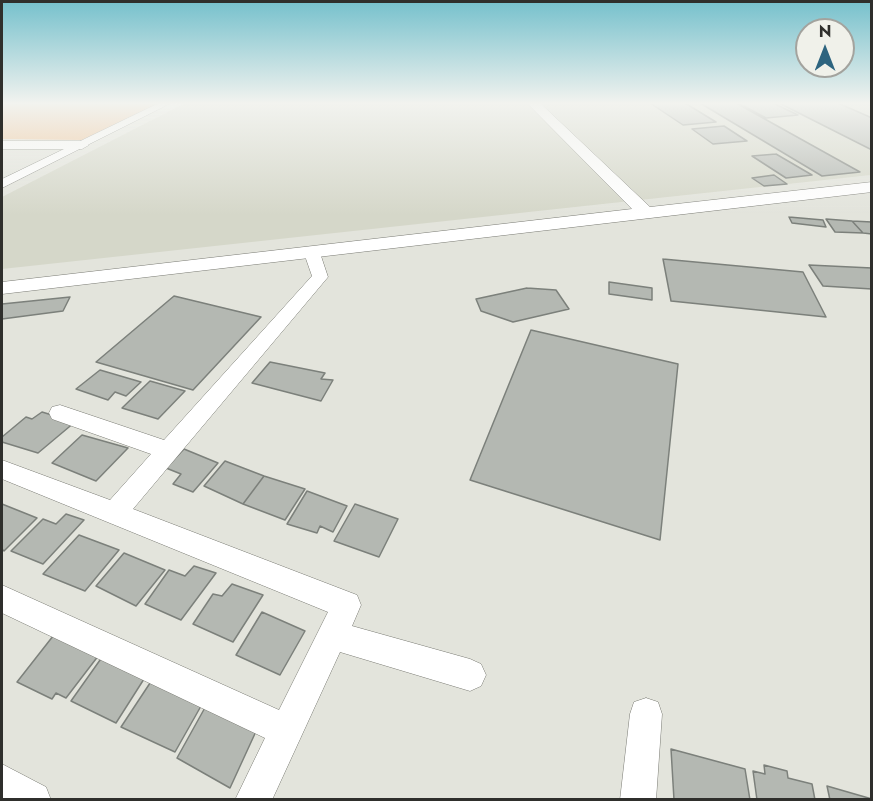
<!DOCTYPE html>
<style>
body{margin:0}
#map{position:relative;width:873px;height:801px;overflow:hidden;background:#e3e4dc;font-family:Jost,sans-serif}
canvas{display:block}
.frame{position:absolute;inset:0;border:3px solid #2f2f2c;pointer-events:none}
.north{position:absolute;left:795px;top:18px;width:60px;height:60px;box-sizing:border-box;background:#f0f1ea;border:2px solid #a3a39e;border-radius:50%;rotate:0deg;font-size:16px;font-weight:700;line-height:24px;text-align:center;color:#2f2f2c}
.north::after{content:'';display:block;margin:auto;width:21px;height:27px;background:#2d647f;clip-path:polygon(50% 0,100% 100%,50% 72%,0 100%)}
</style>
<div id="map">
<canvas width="873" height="801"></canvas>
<div class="frame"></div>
<div class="north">N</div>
</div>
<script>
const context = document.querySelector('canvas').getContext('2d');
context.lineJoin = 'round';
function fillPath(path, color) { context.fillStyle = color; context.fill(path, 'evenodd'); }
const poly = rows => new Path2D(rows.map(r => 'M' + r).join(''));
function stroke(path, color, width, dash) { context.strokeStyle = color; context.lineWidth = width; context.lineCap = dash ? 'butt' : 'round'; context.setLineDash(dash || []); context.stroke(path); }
const built = poly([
 [185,103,871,103,871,175,2,269,2,197]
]);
const green = poly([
 [2,103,161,103,82,140,2,139]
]);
const building = poly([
 [650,103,685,103,716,122,683,125,650,103],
 [700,103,736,103,860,172,822,176,700,103],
 [738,103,773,103,798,115,766,118,738,103],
 [779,103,838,103,872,118,872,150,779,103],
 [724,126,747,141,713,144,692,129,724,126],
 [776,154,812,175,786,178,752,156,776,154],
 [774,175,787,184,764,186,752,178,774,175],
 [789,217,823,220,826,227,792,223,789,217],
 [826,219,852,221,863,233,835,232,826,219],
 [852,221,872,222,872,234,863,233,852,221],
 [663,259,803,272,826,317,671,301,663,259],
 [809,265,872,268,872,289,823,286,809,265],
 [609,282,652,288,652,300,609,294,609,282],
 [527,288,556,290,569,309,513,322,481,311,476,299,527,288],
 [174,296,261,317,193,390,96,362,174,296],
 [70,297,63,311,2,319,2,304,70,297],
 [531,330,678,364,660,540,470,480,531,330],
 [270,362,325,373,321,379,333,380,321,401,252,383,270,362],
 [100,370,141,382,126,396,115,392,108,400,76,389,100,370],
 [150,381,185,391,158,419,122,408,150,381],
 [42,412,75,422,38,453,2,442,2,437,26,417,32,419,42,412],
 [82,435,128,448,96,481,52,463,82,435],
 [184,449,218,463,193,492,173,484,181,474,166,468,184,449],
 [225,461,264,476,243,504,204,486,225,461],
 [264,476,305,489,285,520,243,504,264,476],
 [307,491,347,506,333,532,320,526,317,533,287,524,307,491],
 [2,504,37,518,4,551,2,549,2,504],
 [355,504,398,519,379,557,334,541,355,504],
 [66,514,84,520,43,564,11,551,43,519,56,524,66,514],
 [79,535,119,550,85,591,43,574,79,535],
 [124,553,165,570,136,606,96,586,124,553],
 [194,566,216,573,181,620,145,604,169,570,185,576,194,566],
 [232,584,263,595,233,642,193,624,213,594,222,596,232,584],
 [262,612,305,631,280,675,236,655,262,612],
 [57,631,102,651,66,698,56,693,52,699,17,682,57,631],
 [105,653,144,679,116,723,71,701,105,653],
 [154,677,205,699,175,752,121,727,154,677],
 [207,704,258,727,230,788,177,758,207,704],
 [671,749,745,769,750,800,674,800,671,749],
 [764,765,787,771,788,778,812,784,815,800,757,800,753,771,765,774,764,765],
 [827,786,872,799,872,800,830,800,827,786]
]);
const minor = poly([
 [159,103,171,103,2,188,2,179,159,103],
 [312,248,320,253,328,277,133,509,357,595,361,605,352,626,470,659,481,664,486,675,481,686,470,691,340,652,272,800,235,800,265,738,2,613,2,585,279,710,328,612,2,479,2,460,110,500,151,454,52,419,49,413,52,407,60,405,164,440,312,276,304,253,312,248],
 [646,698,658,702,662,714,656,800,620,800,630,714,634,702,646,698],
 [2,764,46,787,51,800,2,800,2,764]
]);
const tertiary = poly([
 [527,103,540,103,650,207,872,182,872,192,2,294,2,282,632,209,527,103],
 [2,141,82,141,89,145,82,149,2,149,2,141]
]);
fillPath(built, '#d5d7c9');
fillPath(green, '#f0be8d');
fillPath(building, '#b4b8b2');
stroke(building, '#7c807b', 1.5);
stroke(minor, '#7a7b74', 1);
stroke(tertiary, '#7a7b74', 1);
fillPath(minor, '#fff');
fillPath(tertiary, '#fff');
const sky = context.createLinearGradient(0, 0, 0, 215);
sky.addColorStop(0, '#75c0cc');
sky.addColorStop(0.48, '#f2f3ef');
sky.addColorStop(1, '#f2f3ef00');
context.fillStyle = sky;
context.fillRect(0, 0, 873, 215);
</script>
